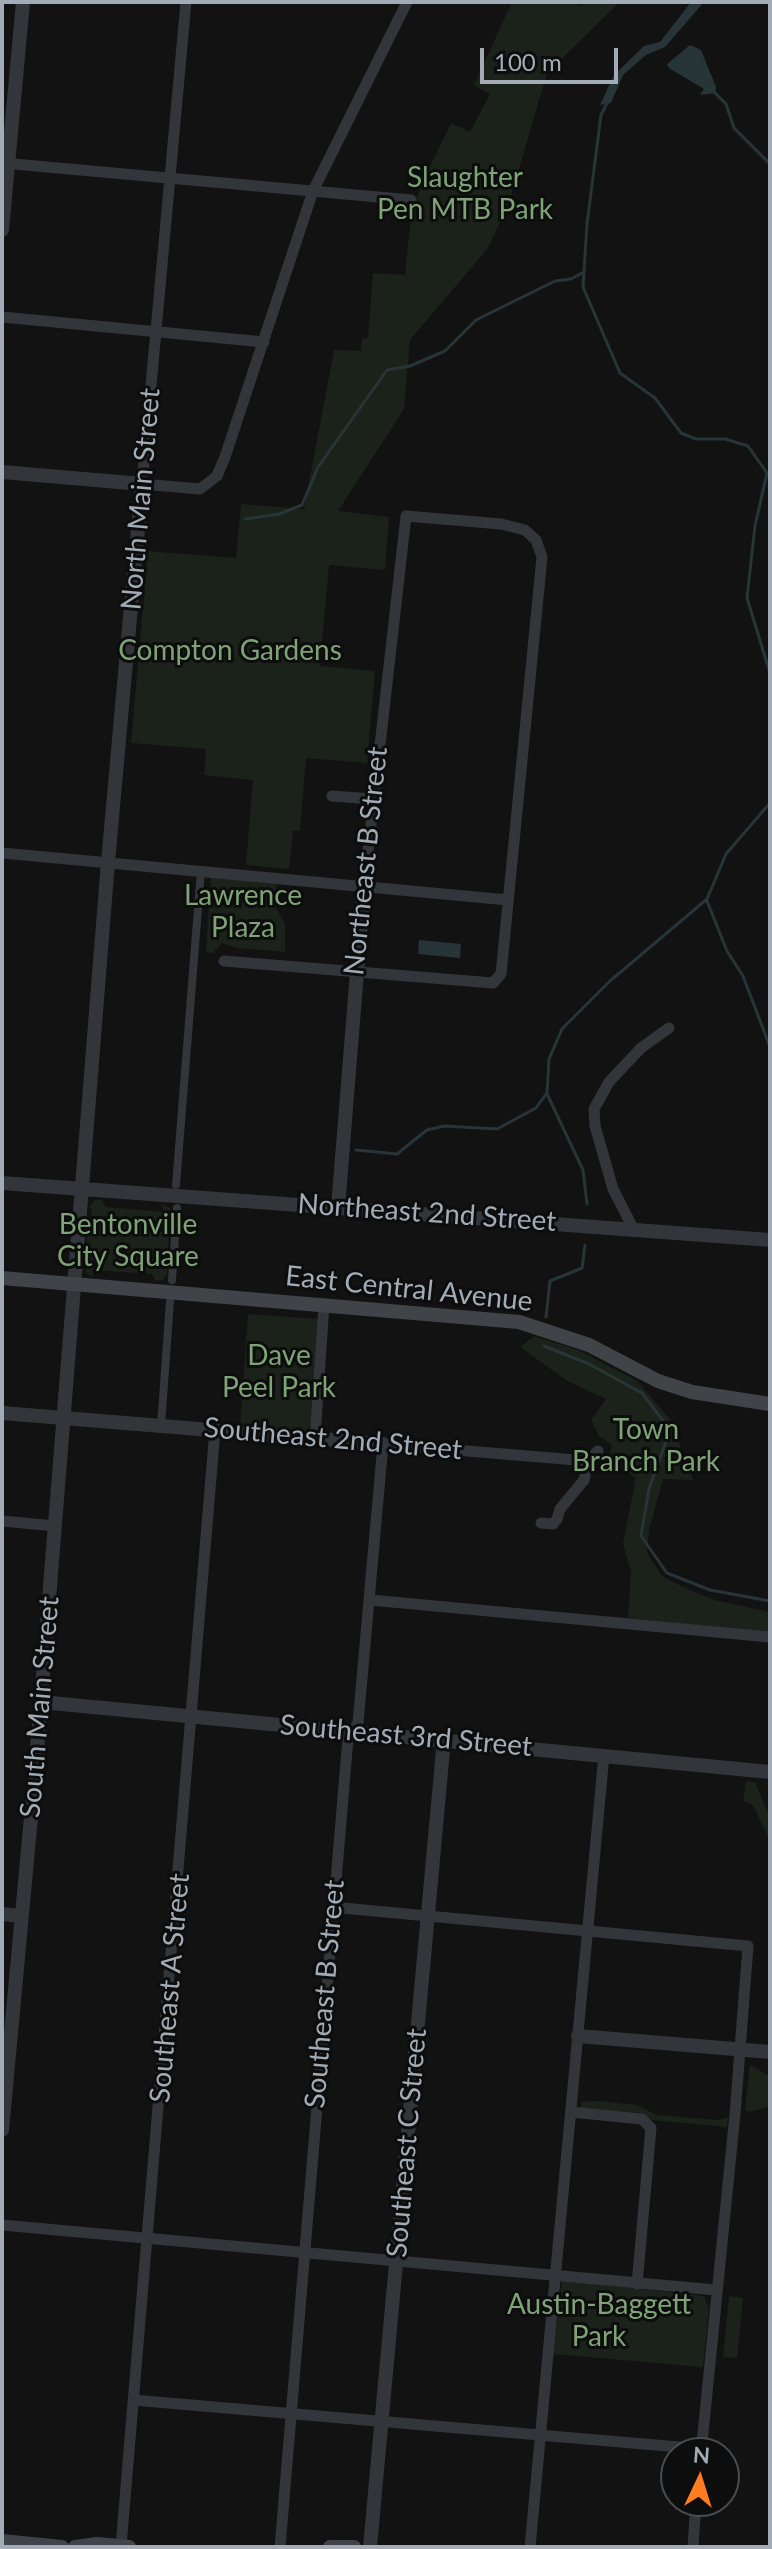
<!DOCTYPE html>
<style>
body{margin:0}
#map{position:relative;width:772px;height:2549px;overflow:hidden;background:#121213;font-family:Lato,sans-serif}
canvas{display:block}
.frame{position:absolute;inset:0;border:4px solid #a1acb6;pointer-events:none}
.north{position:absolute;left:660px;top:2437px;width:80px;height:80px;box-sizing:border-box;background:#0d0d0e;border:2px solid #484d51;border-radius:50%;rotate:4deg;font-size:22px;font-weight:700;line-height:32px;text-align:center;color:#a1acb6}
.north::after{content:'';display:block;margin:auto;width:28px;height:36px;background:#ff7d1e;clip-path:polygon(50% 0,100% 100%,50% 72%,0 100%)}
.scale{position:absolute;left:480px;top:48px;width:138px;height:36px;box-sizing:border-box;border:4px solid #a1acb6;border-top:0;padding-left:10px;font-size:24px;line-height:28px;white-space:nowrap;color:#a1acb6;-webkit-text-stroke:6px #0d0d0e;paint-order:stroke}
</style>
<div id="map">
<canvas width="772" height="2549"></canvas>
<div class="frame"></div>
<div class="north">N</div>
<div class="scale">100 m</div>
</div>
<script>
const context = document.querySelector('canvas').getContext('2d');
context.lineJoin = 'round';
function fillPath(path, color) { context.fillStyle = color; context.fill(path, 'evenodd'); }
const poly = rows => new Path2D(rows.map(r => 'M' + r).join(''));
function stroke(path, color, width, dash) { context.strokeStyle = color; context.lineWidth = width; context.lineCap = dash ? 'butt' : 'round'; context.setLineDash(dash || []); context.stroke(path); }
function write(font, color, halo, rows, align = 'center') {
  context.font = font + ' Lato,sans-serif'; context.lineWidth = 6; context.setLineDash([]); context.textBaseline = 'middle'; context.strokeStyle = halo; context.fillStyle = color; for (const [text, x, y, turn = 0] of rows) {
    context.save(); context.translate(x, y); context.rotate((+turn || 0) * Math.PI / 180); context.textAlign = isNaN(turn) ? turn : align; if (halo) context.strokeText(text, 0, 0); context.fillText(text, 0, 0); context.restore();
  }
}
const green = poly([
 [512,2,572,2,580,6,585,2,620,2,547,73,509,203,488,248,410,340,404,409,338,511,389,517,385,570,329,565,320,666,375,671,367,763,306,758,300,831,293,831,289,869,246,865,253,780,204,775,206,749,131,743,148,551,236,558,241,504,304,509,334,350,361,351,362,339,368,338,373,273,405,275,411,215,422,183,451,123,470,132,490,94,474,85],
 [211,877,277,883,274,904,285,924,285,952,237,948,222,943,213,953,206,952],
 [102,1200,106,1207,164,1212,161,1204,170,1208,167,1274,163,1280,155,1281,152,1274,92,1270,93,1277,86,1273,87,1231,91,1231,92,1210,89,1207,95,1200],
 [248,1314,318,1319,310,1426,305,1432,240,1427],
 [534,1336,578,1350,636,1380,670,1419,693,1480,663,1479,649,1530,647,1553,662,1576,683,1587,714,1600,770,1612,770,1633,628,1618,631,1572,623,1543,636,1478,609,1461,612,1445,599,1436,591,1420,606,1399,566,1380,520,1347],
 [746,1781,755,1782,770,1818,770,1841,753,1805,743,1801],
 [750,2065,770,2076,770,2106,750,2112,745,2110],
 [598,2101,637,2105,657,2115,718,2120,728,2117,727,2127,652,2120,640,2113,581,2108,581,2102],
 [562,2280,704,2296,709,2308,703,2367,553,2354],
 [729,2296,743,2298,737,2358,723,2357]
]);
const water = poly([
 [691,2,704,2,665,47,646,55,623,75,611,103,600,105,614,75,644,46,660,42],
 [690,45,701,50,716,87,715,93,700,95,704,89,669,68,667,64],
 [419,940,461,944,460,958,418,954]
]);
const stream = poly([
 [715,93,726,104,734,128,770,164],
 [607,103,601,115,587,224,583,287,620,373,655,398,681,433,696,439,725,439,748,446,767,473,755,526,747,598,770,673],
 [245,519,279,514,302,505,318,467,387,370,410,366,445,351,476,320,555,281,571,279,584,272],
 [707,901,727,951,743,976,770,1047],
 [356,1150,397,1154,427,1130,444,1126,497,1129,536,1108,546,1094],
 [587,1204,583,1170,547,1094,549,1059,562,1029,610,981,707,899,726,854,770,803],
 [546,1317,550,1281,582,1268,585,1245],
 [544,1346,589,1364,642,1393,670,1430,649,1489,641,1536,667,1573,710,1590,770,1601]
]);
const pedestrian = poly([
 [176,1185,201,871],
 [172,1280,177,1208],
 [161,1426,170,1301]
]);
const minor = poly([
 [186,2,142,484,200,489,217,476,225,457,313,191,407,2],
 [3,163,411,200],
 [2,317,264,342],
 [332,796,372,799],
 [2,853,508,900],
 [224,961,493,983,501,974,542,557,536,540,525,530,501,524,406,516,364,886],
 [633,1228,613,1189,595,1126,594,1109,609,1082,641,1048,669,1028],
 [315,1438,324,1304],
 [2,1521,55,1526],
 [541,1523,553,1524,557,1519,560,1509,584,1480,588,1461],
 [370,1600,770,1637],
 [332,1907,748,1946,735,2114,701,2453],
 [571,2112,642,2119,651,2128,637,2284],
 [2,2225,716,2290],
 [133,2400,702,2449],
 [121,2546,215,1430],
 [280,2547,348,1738,358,1723,383,1444,588,1461,598,1451],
 [530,2547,604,1755],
 [693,2547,696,2501]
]);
const tertiary = poly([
 [2,230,23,2],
 [2,472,142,484,108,862,35,1774,2,2130],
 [2,1183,770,1240],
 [338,1207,364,886],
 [2,1413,383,1444],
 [41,1702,770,1772],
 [2,1914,21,1916],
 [578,2036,770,2052],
 [370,2547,444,1739]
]);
const secondary = poly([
 [2,1278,519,1322,589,1345,658,1381,692,1392,770,1404],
 [2,2541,62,2547],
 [75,2547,97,2544,129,2547],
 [330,2547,354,2547]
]);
const parkNames = [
 ["Slaughter",465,178],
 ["Pen MTB Park",465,210],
 ["Compton Gardens",230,651],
 ["Lawrence",243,896],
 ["Plaza",243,928],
 ["Bentonville",128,1225],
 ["City Square",128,1257],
 ["Dave",279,1356],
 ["Peel Park",279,1388],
 ["Town",646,1430],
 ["Branch Park",646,1462],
 ["Austin-Baggett",599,2305],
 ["Park",599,2337]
];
const streetNames = [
 ["North Main Street",141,499,-85],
 ["Northeast B Street",366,861,-84],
 ["Northeast 2nd Street",427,1213,4],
 ["East Central Avenue",409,1289,6],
 ["Southeast 2nd Street",333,1439,5],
 ["South Main Street",40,1707,-85],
 ["Southeast 3rd Street",406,1736,5],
 ["Southeast A Street",170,1988,-85],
 ["Southeast B Street",325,1994,-85],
 ["Southeast C Street",407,2143,-85]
];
fillPath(green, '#1a2219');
fillPath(water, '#273538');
stroke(stream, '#273538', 3);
stroke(pedestrian, '#323539', 8);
stroke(minor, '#323539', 11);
stroke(tertiary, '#323539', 14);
stroke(secondary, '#404449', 14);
write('28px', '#7ea376', '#0d0d0e', parkNames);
write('28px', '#a1acb6', '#0d0d0e', streetNames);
</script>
